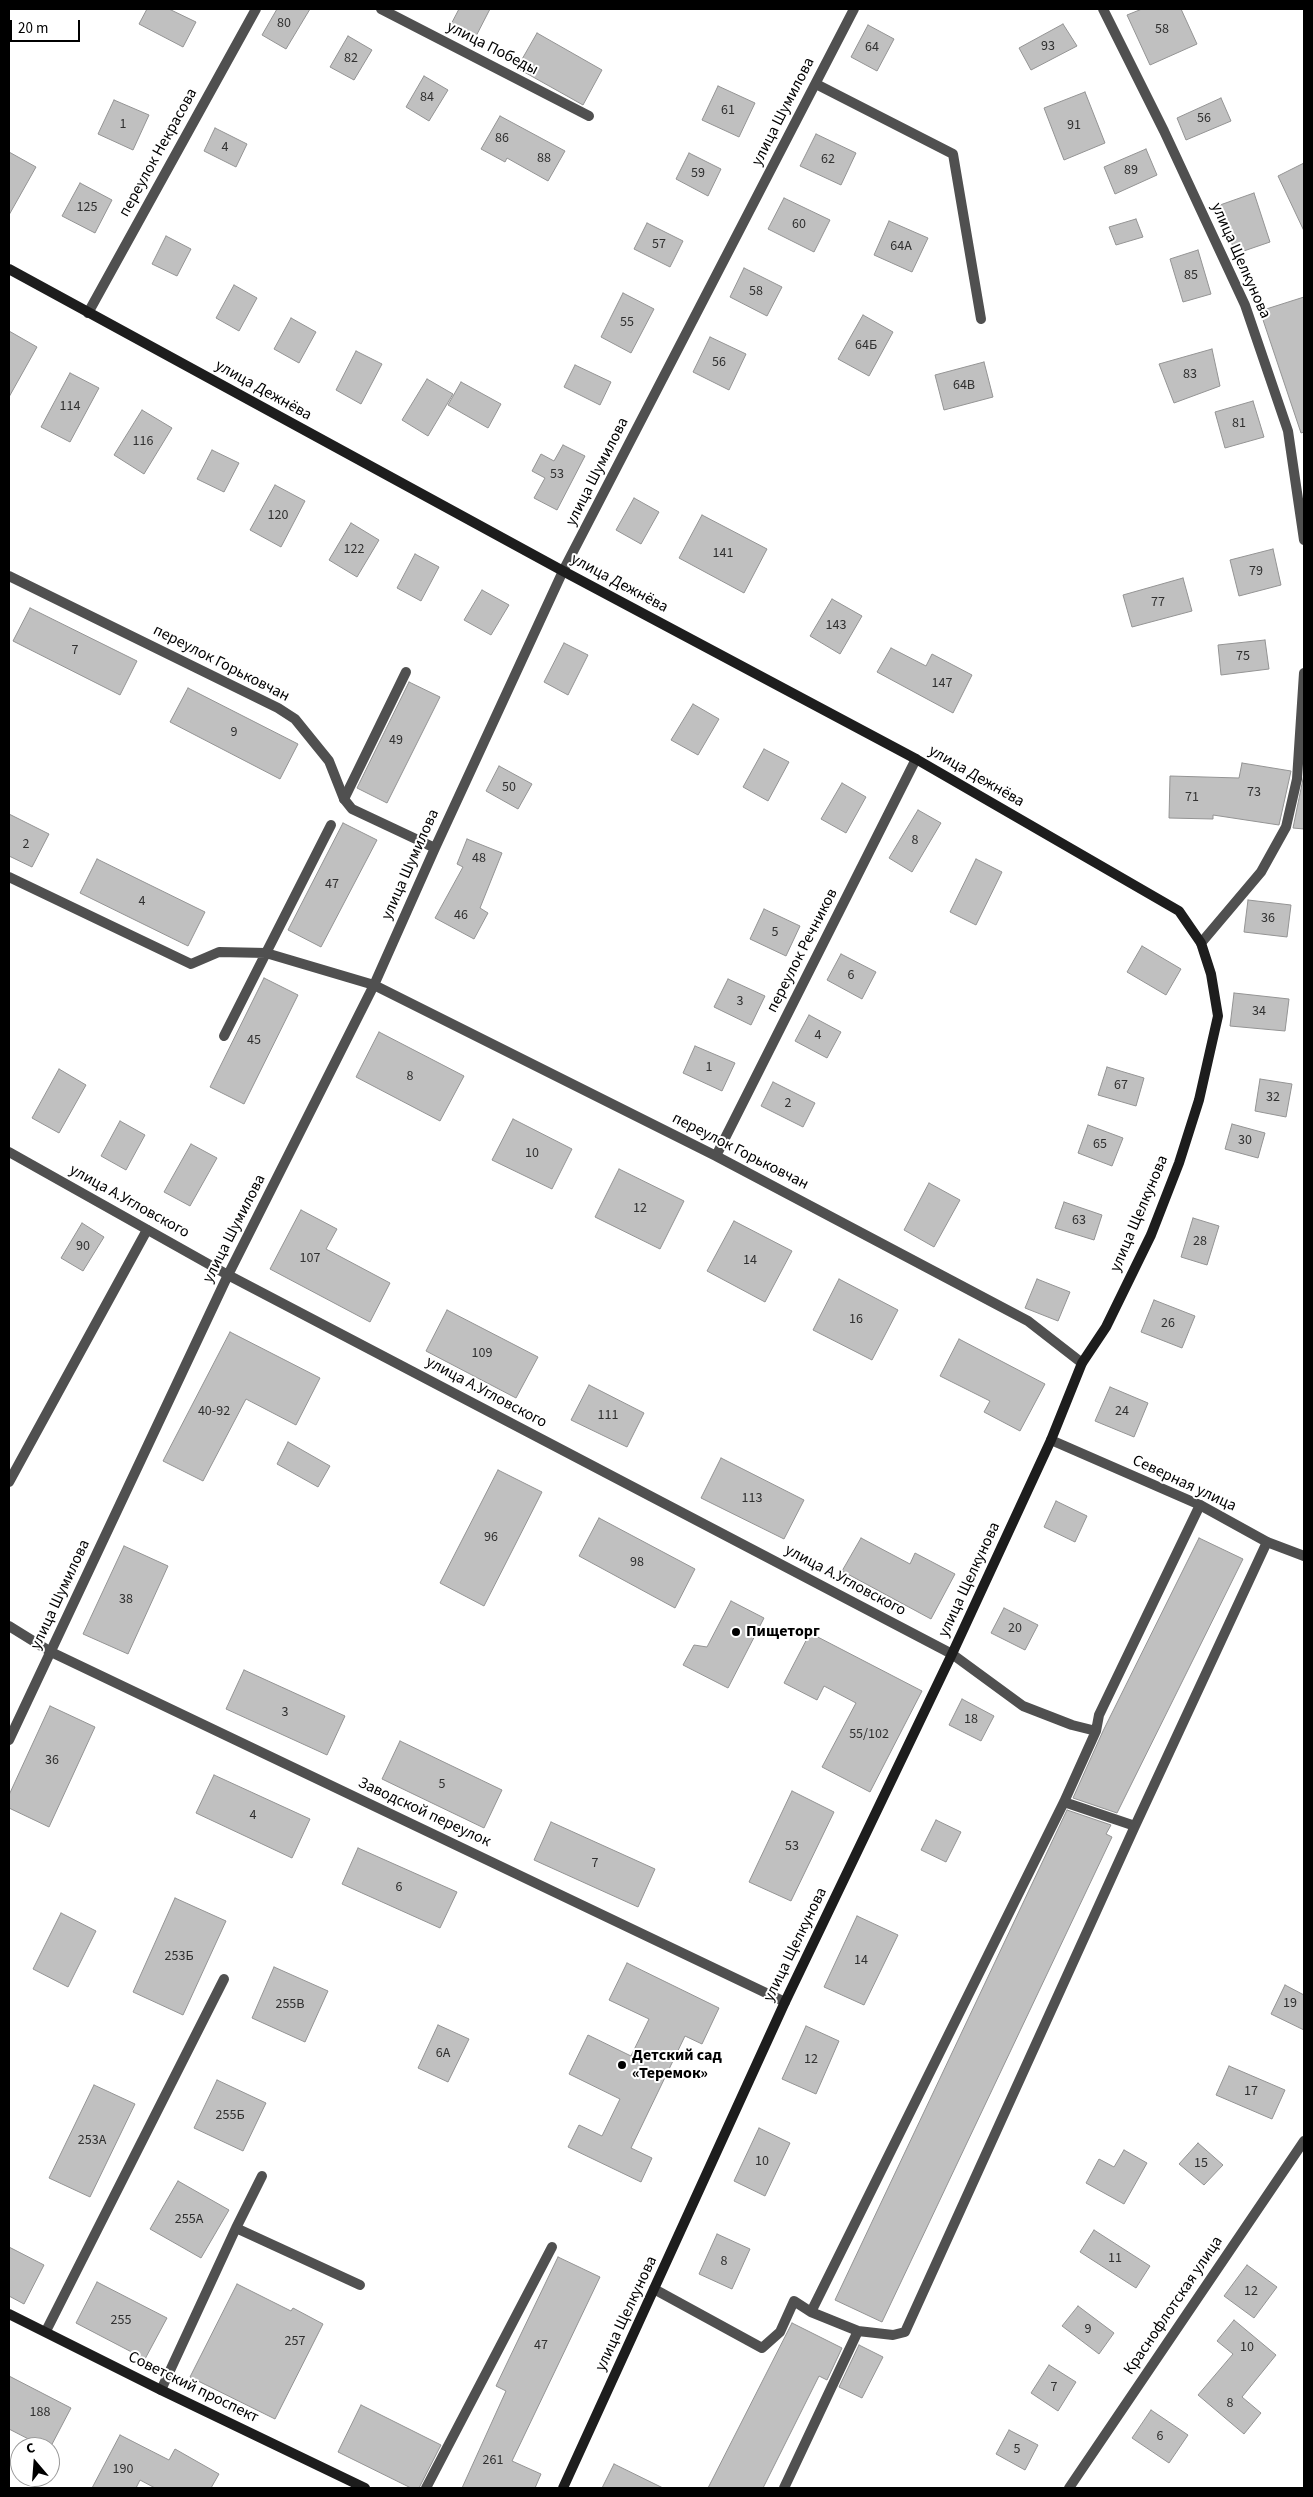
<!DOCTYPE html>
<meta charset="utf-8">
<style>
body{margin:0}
#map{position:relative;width:1313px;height:2497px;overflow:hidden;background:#fff;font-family:"Source Sans 3",sans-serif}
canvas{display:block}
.frame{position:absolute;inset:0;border:10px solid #000;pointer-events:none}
.north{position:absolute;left:10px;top:2437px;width:50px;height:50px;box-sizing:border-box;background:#fff;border:1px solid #999;border-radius:50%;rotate:342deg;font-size:14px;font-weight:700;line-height:20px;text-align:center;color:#000}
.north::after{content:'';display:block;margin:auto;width:18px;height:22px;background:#000;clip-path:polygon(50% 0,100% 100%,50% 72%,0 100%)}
.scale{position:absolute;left:10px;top:20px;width:70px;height:22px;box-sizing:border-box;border:2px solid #000;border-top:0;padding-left:6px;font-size:15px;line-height:18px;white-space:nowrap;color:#000;-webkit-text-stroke:4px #fff;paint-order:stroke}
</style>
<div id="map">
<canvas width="1313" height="2497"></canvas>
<div class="frame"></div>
<div class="north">С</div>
<div class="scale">20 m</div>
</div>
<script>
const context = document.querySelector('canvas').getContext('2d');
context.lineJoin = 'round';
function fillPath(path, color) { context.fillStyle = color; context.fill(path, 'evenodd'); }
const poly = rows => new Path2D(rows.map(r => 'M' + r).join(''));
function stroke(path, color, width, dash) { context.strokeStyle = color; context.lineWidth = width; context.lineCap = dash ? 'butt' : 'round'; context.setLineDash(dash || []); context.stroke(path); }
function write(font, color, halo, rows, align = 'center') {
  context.font = font + ' "Source Sans 3",sans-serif'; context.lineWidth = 4; context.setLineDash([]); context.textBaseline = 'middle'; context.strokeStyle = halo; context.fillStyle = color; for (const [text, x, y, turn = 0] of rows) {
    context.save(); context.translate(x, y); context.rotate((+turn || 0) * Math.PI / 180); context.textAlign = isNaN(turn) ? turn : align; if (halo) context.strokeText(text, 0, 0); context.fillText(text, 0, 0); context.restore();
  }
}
const building = poly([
 [147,9,169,9,196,22,183,47,139,24,147,9],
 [277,9,310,9,286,49,262,35,277,9],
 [459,9,490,9,473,42,448,30,459,9],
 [1142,9,1181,9,1197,44,1150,65,1127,15,1142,9],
 [1063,24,1077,46,1031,70,1019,48,1063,24],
 [868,25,894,39,877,71,851,57,868,25],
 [537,33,602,70,583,105,517,68,537,33],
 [348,36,372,50,354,80,330,67,348,36],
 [424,76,448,90,429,121,406,107,424,76],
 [718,86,755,103,739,137,702,120,718,86],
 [1085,92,1105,143,1064,160,1044,108,1085,92],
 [1221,98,1231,121,1186,140,1177,118,1221,98],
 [114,100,149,115,133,150,98,134,114,100],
 [500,116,565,151,548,181,507,158,505,162,481,149,500,116],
 [215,128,247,144,236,167,204,151,215,128],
 [816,134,856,153,841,185,800,166,816,134],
 [1146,149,1157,175,1115,194,1104,167,1146,149],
 [9,152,36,167,9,215,9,152],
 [689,153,721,169,708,196,676,179,689,153],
 [1304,163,1304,231,1278,176,1304,163],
 [80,183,112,200,95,233,62,216,80,183],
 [1254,193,1270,242,1235,254,1220,205,1254,193],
 [784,198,830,220,814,252,768,229,784,198],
 [1136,219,1143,237,1116,245,1109,227,1136,219],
 [889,221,928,238,912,272,874,255,889,221],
 [647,223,683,241,670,267,634,249,647,223],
 [166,236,191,249,177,276,152,264,166,236],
 [1198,250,1211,294,1183,302,1170,259,1198,250],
 [744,268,782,287,767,316,730,297,744,268],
 [234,285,257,298,239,331,216,318,234,285],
 [623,293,654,309,631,353,601,337,623,293],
 [1304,297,1304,432,1301,433,1260,311,1304,297],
 [863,315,893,332,869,376,838,359,863,315],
 [291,318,316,332,299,363,274,349,291,318],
 [9,331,37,347,9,397,9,331],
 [710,337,746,354,729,390,693,372,710,337],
 [1212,349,1220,386,1174,403,1159,364,1212,349],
 [356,351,382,364,361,404,336,390,356,351],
 [984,362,993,397,944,410,935,375,984,362],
 [575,365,611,382,600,405,564,387,575,365],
 [70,373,99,388,70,442,41,427,70,373],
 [427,379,453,394,428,436,402,420,427,379],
 [461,382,501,404,488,428,448,405,461,382],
 [1253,401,1264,437,1225,448,1215,412,1253,401],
 [142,410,172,428,144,474,114,455,142,410],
 [563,445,585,456,557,510,534,498,545,478,532,471,541,454,554,461,563,445],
 [212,450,239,463,224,492,197,479,212,450],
 [275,485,305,501,281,547,250,530,275,485],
 [634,498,659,512,641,544,616,530,634,498],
 [702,515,767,549,744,593,679,558,702,515],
 [351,523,379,540,357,577,329,560,351,523],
 [1273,549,1281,585,1239,596,1230,560,1273,549],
 [415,554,439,567,421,601,397,588,415,554],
 [1183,578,1192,611,1132,627,1123,595,1183,578],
 [482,590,509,605,491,635,464,620,482,590],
 [832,599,862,616,840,654,810,636,832,599],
 [30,608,137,661,120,695,13,641,30,608],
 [1265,640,1269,669,1221,675,1218,645,1265,640],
 [564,643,588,655,568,695,544,682,564,643],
 [891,648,926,666,932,654,972,675,953,713,877,672,891,648],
 [409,682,440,697,387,803,357,788,409,682],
 [188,688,298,744,280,779,170,722,188,688],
 [693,704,719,719,698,755,671,740,693,704],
 [764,749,789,762,768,801,743,787,764,749],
 [1242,763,1291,771,1279,825,1213,815,1213,819,1169,818,1170,776,1239,778,1242,763],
 [499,766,532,784,518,809,486,791,499,766],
 [1304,774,1304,829,1293,828,1304,774],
 [842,783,866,797,846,833,821,819,842,783],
 [918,810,941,823,912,872,889,858,918,810],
 [9,814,49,834,32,867,9,856,9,814],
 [343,823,377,840,321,947,288,930,343,823],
 [467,839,502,853,480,908,488,913,474,939,435,918,463,867,457,864,467,839],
 [97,859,205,912,188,946,80,893,97,859],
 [976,859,1002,872,976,925,950,912,976,859],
 [1248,900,1291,905,1287,937,1244,932,1248,900],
 [764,909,800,926,786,956,750,939,764,909],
 [1142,946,1181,969,1166,995,1127,972,1142,946],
 [841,954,876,972,862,999,827,980,841,954],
 [264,978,298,995,244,1104,210,1087,264,978],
 [728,979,765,996,751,1025,714,1007,728,979],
 [1234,993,1289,999,1285,1031,1230,1026,1234,993],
 [809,1015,841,1032,827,1058,795,1041,809,1015],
 [379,1032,464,1076,440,1121,356,1077,379,1032],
 [695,1046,735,1063,722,1091,683,1073,695,1046],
 [1107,1067,1144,1078,1136,1106,1098,1095,1107,1067],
 [59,1069,86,1085,59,1133,32,1118,59,1069],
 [1260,1079,1292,1084,1286,1117,1255,1111,1260,1079],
 [773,1082,815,1103,803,1127,761,1106,773,1082],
 [513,1119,572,1149,552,1189,492,1160,513,1119],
 [120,1121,145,1135,126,1170,101,1156,120,1121],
 [1232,1124,1265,1133,1258,1158,1225,1149,1232,1124],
 [1088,1125,1123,1138,1112,1166,1078,1153,1088,1125],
 [191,1144,217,1158,190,1206,164,1192,191,1144],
 [619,1169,684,1201,660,1249,595,1217,619,1169],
 [929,1183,960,1200,934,1247,904,1230,929,1183],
 [1064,1202,1102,1215,1094,1240,1055,1228,1064,1202],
 [301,1210,337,1229,326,1249,390,1283,370,1322,270,1269,301,1210],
 [1193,1218,1219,1226,1207,1265,1181,1257,1193,1218],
 [734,1221,792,1251,765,1302,707,1271,734,1221],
 [82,1223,104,1237,83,1271,61,1258,82,1223],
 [839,1279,898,1310,872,1360,813,1330,839,1279],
 [1037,1279,1070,1292,1058,1321,1025,1308,1037,1279],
 [1154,1300,1195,1316,1182,1348,1141,1332,1154,1300],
 [447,1310,538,1357,516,1398,426,1351,447,1310],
 [230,1332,320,1378,296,1425,246,1399,203,1481,163,1461,230,1332],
 [959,1339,1045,1384,1020,1431,984,1412,990,1401,940,1376,959,1339],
 [589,1385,644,1413,627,1447,571,1420,589,1385],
 [1110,1387,1148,1403,1134,1437,1095,1421,1110,1387],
 [288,1442,330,1466,318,1487,277,1464,288,1442],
 [721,1458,804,1500,784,1539,701,1498,721,1458],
 [498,1470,542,1492,484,1606,440,1583,498,1470],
 [1056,1501,1087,1516,1075,1542,1044,1527,1056,1501],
 [599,1518,695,1569,675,1608,579,1556,599,1518],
 [861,1538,910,1564,915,1553,955,1574,931,1619,842,1571,861,1538],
 [1199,1538,1243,1559,1117,1813,1073,1798,1103,1731,1199,1538],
 [124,1546,168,1566,128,1654,83,1634,124,1546],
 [731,1601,764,1618,728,1688,683,1665,694,1645,707,1647,731,1601],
 [1004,1608,1038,1625,1025,1650,991,1633,1004,1608],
 [810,1633,922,1691,870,1792,822,1767,856,1703,824,1686,817,1700,784,1683,810,1633],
 [244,1670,345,1716,327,1755,226,1709,244,1670],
 [962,1699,994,1716,981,1741,949,1725,962,1699],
 [50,1706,95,1727,49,1827,9,1808,9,1795,50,1706],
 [400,1741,502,1790,484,1828,382,1779,400,1741],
 [214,1775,310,1819,292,1858,196,1813,214,1775],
 [792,1791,834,1812,791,1901,749,1882,792,1791],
 [1067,1810,1111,1825,1106,1834,1112,1837,882,2322,835,2300,1067,1810],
 [936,1820,961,1832,946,1862,921,1850,936,1820],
 [551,1822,655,1869,638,1907,534,1860,551,1822],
 [358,1848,457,1892,440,1928,342,1884,358,1848],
 [175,1898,226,1921,183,2015,133,1992,175,1898],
 [61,1913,96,1931,68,1987,33,1969,61,1913],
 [857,1916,898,1935,864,2005,824,1987,857,1916],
 [627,1963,719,2008,702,2044,685,2036,631,2148,652,2158,641,2182,568,2147,579,2125,602,2136,620,2099,569,2074,588,2035,631,2056,649,2019,609,2000,627,1963],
 [274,1967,328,1991,305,2042,252,2018,274,1967],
 [1285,1985,1304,1995,1304,2030,1271,2014,1285,1985],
 [438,2025,469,2039,448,2082,418,2068,438,2025],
 [806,2026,839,2041,816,2094,782,2079,806,2026],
 [1229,2066,1285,2090,1272,2119,1216,2095,1229,2066],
 [217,2080,266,2103,243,2151,194,2128,217,2080],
 [94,2085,135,2104,90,2197,49,2178,94,2085],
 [759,2128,790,2143,765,2196,734,2181,759,2128],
 [1198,2143,1223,2165,1204,2185,1179,2164,1198,2143],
 [1124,2150,1147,2163,1124,2204,1086,2183,1099,2159,1114,2167,1124,2150],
 [178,2181,229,2210,201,2258,150,2229,178,2181],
 [1094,2230,1150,2266,1136,2288,1080,2252,1094,2230],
 [717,2234,750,2249,732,2289,699,2274,717,2234],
 [9,2247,44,2265,24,2304,9,2296,9,2247],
 [558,2257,600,2277,512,2461,541,2474,535,2488,462,2488,506,2391,496,2386,558,2257],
 [1247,2265,1277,2287,1254,2318,1224,2296,1247,2265],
 [97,2282,167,2318,145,2359,76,2323,97,2282],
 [237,2284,291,2311,293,2308,323,2324,275,2419,190,2377,237,2284],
 [1078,2306,1114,2333,1099,2354,1062,2326,1078,2306],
 [1234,2320,1276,2355,1242,2397,1261,2413,1244,2434,1198,2395,1233,2354,1217,2341,1234,2320],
 [792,2323,842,2348,827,2380,819,2376,763,2488,708,2488,792,2323],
 [859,2345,883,2357,862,2398,839,2387,859,2345],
 [1049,2365,1076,2382,1058,2411,1031,2393,1049,2365],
 [9,2376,71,2408,50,2448,44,2447,9,2429,9,2376],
 [361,2405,441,2445,419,2488,411,2488,338,2452,361,2405],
 [1151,2410,1188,2435,1169,2463,1132,2438,1151,2410],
 [1009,2430,1038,2445,1025,2470,996,2454,1009,2430],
 [120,2435,169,2460,175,2449,219,2474,211,2488,155,2488,140,2480,136,2488,92,2488,120,2435],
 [614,2464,663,2488,602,2488,614,2464]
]);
const service = poly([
 [816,84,953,154,981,319],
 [344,799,406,672],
 [9,877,191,964,219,952,266,953,331,825],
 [224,1036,266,953,374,985],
 [9,1482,147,1230],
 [9,1626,51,1652],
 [952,1654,1023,1706,1072,1725,1096,1731,1097,1725],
 [1064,1802,1135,1826],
 [236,2228,360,2285],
 [654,2289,762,2348,780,2332,794,2301,811,2312,858,2331,784,2488],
 [811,2312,1064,1802,1096,1731,1099,1715,1200,1505],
 [46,2331,224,1979],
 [858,2331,893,2335,905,2332,1135,1826,1267,1542],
 [161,2390,236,2228,262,2176],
 [426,2488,552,2247]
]);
const minor = poly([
 [381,9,589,116],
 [1103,9,1164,131,1245,305,1288,431,1304,540],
 [88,313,256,9],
 [9,576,278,708,295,719,329,761,344,799,352,809,435,848],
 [1201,943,1261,872,1286,827,1297,779,1304,673],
 [374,985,716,1156,1028,1321,1082,1363],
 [9,1152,228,1275,952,1654],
 [716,1156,916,759],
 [1051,1440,1200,1505,1267,1542,1304,1556],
 [51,1652,785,2002],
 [9,1740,228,1275,374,985,435,848,563,571,854,9],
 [1069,2488,1304,2141]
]);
const secondary = poly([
 [9,269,563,571,916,759,1179,911,1201,943,1211,974,1218,1016,1199,1100,1179,1163,1151,1235,1106,1327,1082,1363,1051,1440,952,1654,785,2002,563,2488],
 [9,2314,161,2390,365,2488]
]);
const markers = [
 [736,1632,5,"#000"],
 [622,2065,5,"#000"]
];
const numberNames = [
 ["80",284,24],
 ["58",1162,30],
 ["93",1048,47],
 ["64",872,48],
 ["82",351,59],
 ["84",427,98],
 ["61",728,111],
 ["56",1204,119],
 ["1",123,125],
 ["91",1074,126],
 ["86",502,139],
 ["4",225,148],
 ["88",544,159],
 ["62",828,160],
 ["89",1131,171],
 ["59",698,174],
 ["125",87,208],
 ["60",799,225],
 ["57",659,245],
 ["64А",901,247],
 ["85",1191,276],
 ["58",756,292],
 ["55",627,323],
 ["64Б",866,346],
 ["56",719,363],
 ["83",1190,375],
 ["64В",964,386],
 ["114",70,407],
 ["81",1239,424],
 ["116",143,442],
 ["53",557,475],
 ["120",278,516],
 ["122",354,550],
 ["141",723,554],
 ["79",1256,572],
 ["77",1158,603],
 ["143",836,626],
 ["7",75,651],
 ["75",1243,657],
 ["147",942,684],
 ["9",234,733],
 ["49",396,741],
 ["50",509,788],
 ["73",1254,793],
 ["71",1192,798],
 ["8",915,841],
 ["2",26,845],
 ["48",479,859],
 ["47",332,885],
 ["4",142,902],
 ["46",461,916],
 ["36",1268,919],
 ["5",775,933],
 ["6",851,976],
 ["3",740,1002],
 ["34",1259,1012],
 ["4",818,1036],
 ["45",254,1041],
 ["1",709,1068],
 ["8",410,1077],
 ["67",1121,1086],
 ["32",1273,1098],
 ["2",788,1104],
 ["30",1245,1141],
 ["65",1100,1145],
 ["10",532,1154],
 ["12",640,1209],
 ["63",1079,1221],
 ["28",1200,1242],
 ["90",83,1247],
 ["107",310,1259],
 ["14",750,1261],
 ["16",856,1320],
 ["26",1168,1324],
 ["109",482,1354],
 ["40-92",214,1412],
 ["24",1122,1412],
 ["111",608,1416],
 ["113",752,1499],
 ["96",491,1538],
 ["98",637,1563],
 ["38",126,1600],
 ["20",1015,1629],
 ["3",285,1713],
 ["18",971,1720],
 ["55/102",869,1735],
 ["36",52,1761],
 ["5",442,1785],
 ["4",253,1816],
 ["53",792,1847],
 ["7",595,1864],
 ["6",399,1888],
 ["253Б",179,1957],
 ["14",861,1961],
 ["19",1290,2004],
 ["255В",290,2005],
 ["6А",443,2054],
 ["12",811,2060],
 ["17",1251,2092],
 ["255Б",230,2116],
 ["253А",92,2141],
 ["10",762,2162],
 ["15",1201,2164],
 ["255А",189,2220],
 ["11",1115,2259],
 ["8",724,2262],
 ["12",1251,2292],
 ["255",121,2321],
 ["9",1088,2330],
 ["257",295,2342],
 ["47",541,2346],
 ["10",1247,2348],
 ["7",1054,2388],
 ["8",1230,2404],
 ["188",40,2413],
 ["6",1160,2437],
 ["5",1017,2450],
 ["261",493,2461],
 ["190",123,2470]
];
const streetNames = [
 ["улица Победы",492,49,27],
 ["улица Шумилова",784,112,-63],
 ["переулок Некрасова",159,153,-61],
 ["улица Щелкунова",1240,261,66],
 ["улица Дежнёва",263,391,29],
 ["улица Шумилова",598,472,-63],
 ["улица Дежнёва",619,584,28],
 ["переулок Горьковчан",221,664,27],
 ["улица Дежнёва",976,777,30],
 ["улица Шумилова",411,865,-66],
 ["переулок Речников",803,951,-63],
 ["переулок Горьковчан",740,1152,27],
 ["улица А.Угловского",129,1202,29],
 ["улица Щелкунова",1140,1214,-67],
 ["улица Шумилова",235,1229,-63],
 ["улица А.Угловского",486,1393,28],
 ["Северная улица",1184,1484,25],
 ["улица Щелкунова",970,1580,-65],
 ["улица А.Угловского",845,1581,28],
 ["улица Шумилова",61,1595,-65],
 ["Заводской переулок",424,1813,25],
 ["улица Щелкунова",796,1945,-64],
 ["Краснофлотская улица",1174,2306,-56],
 ["улица Щелкунова",627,2314,-65],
 ["Советский проспект",193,2388,26]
];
const poiNames = [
 ["Пищеторг",746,1632],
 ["Детский сад",632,2056],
 ["«Теремок»",632,2074]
];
fillPath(building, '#c0c0c0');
stroke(building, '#949494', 1);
stroke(service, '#505050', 10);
stroke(minor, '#505050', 10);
stroke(secondary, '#1d1d1d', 10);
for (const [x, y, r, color] of markers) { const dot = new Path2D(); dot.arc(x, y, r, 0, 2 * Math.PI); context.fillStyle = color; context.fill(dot); stroke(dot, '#fff', 2); }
write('14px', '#303030', null, numberNames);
write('16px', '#000', '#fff', streetNames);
write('bold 16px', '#000', '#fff', poiNames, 'left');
</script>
